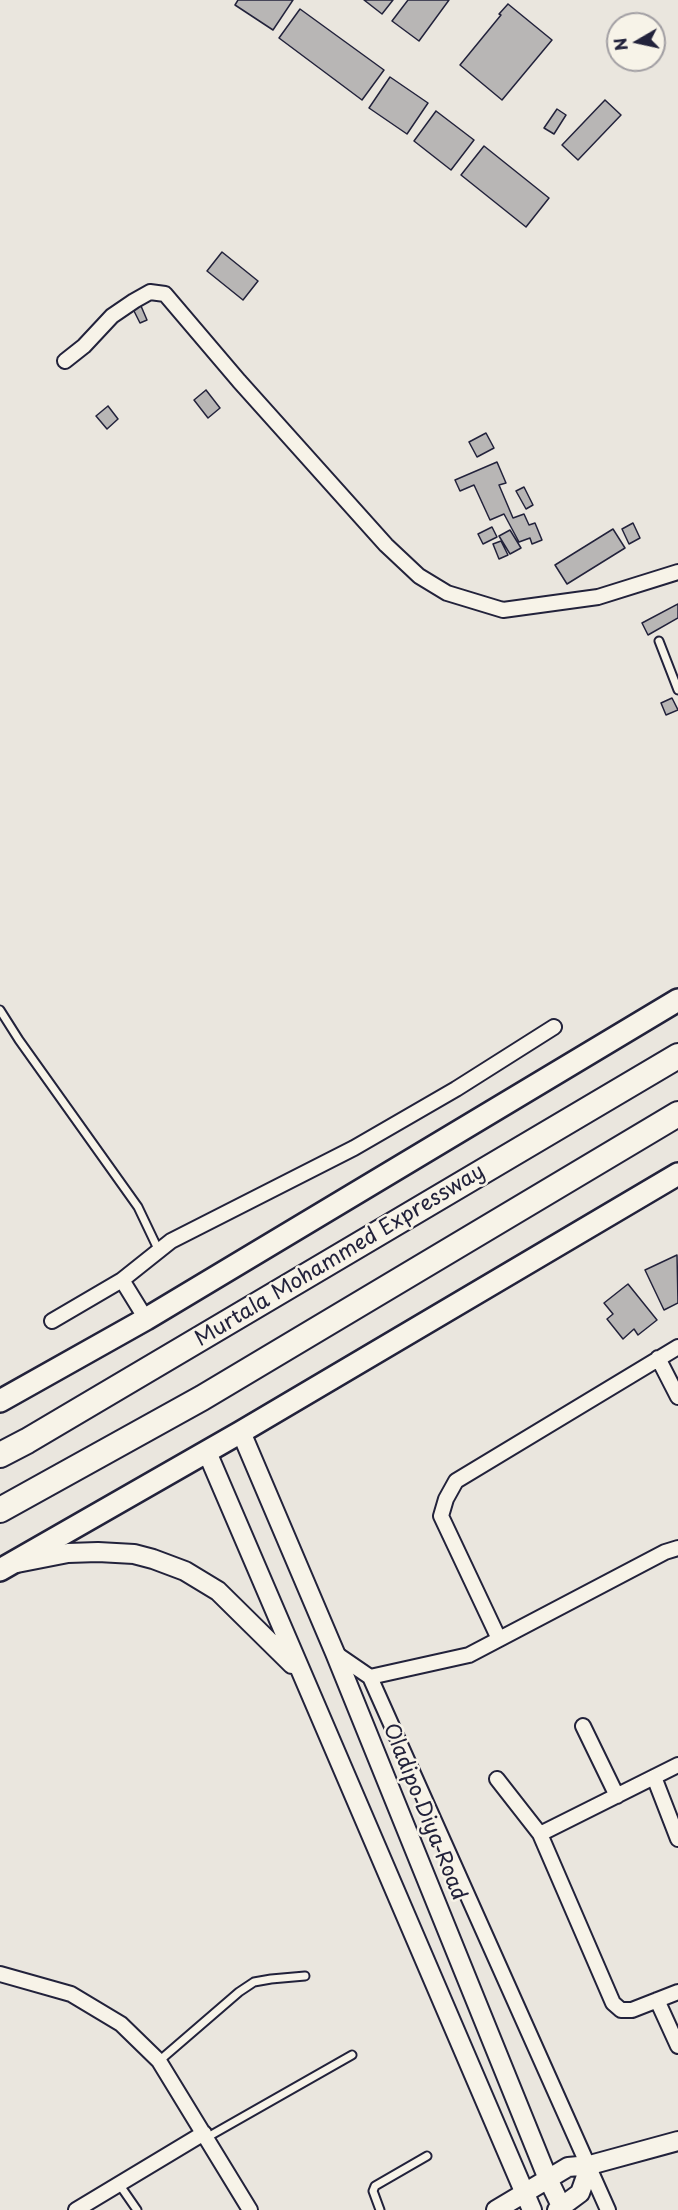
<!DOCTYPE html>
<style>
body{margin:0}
#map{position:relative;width:678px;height:2210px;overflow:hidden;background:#eae6de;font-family:"Playpen Sans",sans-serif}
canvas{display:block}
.north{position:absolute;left:606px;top:12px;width:60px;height:60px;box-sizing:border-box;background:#f7f3e8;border:2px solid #a29fa3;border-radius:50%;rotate:261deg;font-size:16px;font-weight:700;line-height:24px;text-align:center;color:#22223b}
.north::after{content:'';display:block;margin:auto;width:21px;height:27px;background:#22223b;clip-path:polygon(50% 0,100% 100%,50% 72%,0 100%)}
</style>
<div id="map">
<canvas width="678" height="2210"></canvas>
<div class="north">N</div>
</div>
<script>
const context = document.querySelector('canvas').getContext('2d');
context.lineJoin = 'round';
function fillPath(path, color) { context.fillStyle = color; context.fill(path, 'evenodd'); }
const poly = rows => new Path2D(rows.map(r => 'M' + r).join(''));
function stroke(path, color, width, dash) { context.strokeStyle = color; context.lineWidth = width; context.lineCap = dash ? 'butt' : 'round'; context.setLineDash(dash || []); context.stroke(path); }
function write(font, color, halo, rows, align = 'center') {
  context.font = font + ' "Playpen Sans",sans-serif'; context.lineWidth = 5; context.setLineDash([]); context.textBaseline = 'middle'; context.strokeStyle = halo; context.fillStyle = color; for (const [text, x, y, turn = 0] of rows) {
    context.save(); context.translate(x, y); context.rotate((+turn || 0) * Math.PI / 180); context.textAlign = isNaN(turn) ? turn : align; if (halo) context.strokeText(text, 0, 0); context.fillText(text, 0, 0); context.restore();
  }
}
const building = poly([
 [238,0,293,0,273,30,235,5,238,0],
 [364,0,393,0,382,14,364,0],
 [408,0,449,0,419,41,392,21,408,0],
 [508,4,552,40,502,100,460,65,501,15,499,14,508,4],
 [300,9,384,70,362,100,279,38,300,9],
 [390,77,428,103,407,134,369,108,390,77],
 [605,100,621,115,578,160,562,145,605,100],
 [557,109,566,115,554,134,544,128,557,109],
 [436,111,474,140,451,170,414,141,436,111],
 [484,146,549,198,526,227,461,175,484,146],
 [222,252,258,281,243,300,207,271,222,252],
 [141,306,147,320,140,323,133,309,141,306],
 [206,390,220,408,208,418,194,400,206,390],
 [108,406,118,419,107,429,96,416,108,406],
 [486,433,494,448,477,457,469,442,486,433],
 [497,462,506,483,499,485,513,518,524,514,529,525,535,523,542,540,532,544,530,538,519,542,504,514,490,520,474,485,460,491,455,480,497,462],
 [524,487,533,505,526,509,516,491,524,487],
 [633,523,640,538,629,544,622,529,633,523],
 [492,527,497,537,483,544,478,534,492,527],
 [613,529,625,548,567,584,555,565,613,529],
 [510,530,521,548,510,554,499,536,510,530],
 [501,541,508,555,499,559,493,544,501,541],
 [678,604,678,618,648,635,642,623,678,604],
 [672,698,678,710,666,715,661,703,672,698],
 [677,1255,678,1303,664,1310,645,1270,677,1255],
 [628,1284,657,1320,638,1335,634,1329,623,1339,607,1319,613,1314,604,1303,628,1284]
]);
const lane = poly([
 [659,641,678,690],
 [0,1010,19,1040,138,1207,158,1249],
 [159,2061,239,1992,254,1982,271,1979,305,1976],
 [206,2138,352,2055],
 [119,2184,137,2210],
 [380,2210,373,2191,375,2186,427,2156]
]);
const street = poly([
 [65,361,84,346,112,316,134,301,150,292,165,294,239,381,386,545,419,576,447,593,503,610,598,597,678,572],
 [122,1280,146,1319],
 [52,1321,122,1280,171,1241,354,1148,456,1089,554,1027],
 [658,1358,678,1397],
 [499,1639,441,1516,446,1499,456,1481,678,1347],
 [335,1653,370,1677,469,1655,665,1552,678,1548],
 [370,1677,608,2210],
 [583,1726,617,1796],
 [654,1777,678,1839],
 [497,1779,540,1834,613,2003,621,2010,632,2010,678,1992],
 [540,1834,678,1765],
 [0,1974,71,1994,121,2024,159,2061,250,2210],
 [657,2000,678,2046],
 [76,2210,204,2133]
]);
const secondary = poly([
 [241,1432,335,1653,548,2179,563,2210],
 [207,1452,532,2210],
 [17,1563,68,1553,98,1552,134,1554,153,1559,185,1571,218,1591,292,1664],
 [496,2210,568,2167,590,2165,678,2141],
 [557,2210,580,2193,590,2165]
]);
const primary = poly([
 [0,1401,146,1319,678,1000],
 [0,1570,241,1432,678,1174]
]);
const highway = poly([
 [0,1455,27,1441,678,1056],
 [0,1510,202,1398,678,1114]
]);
const streetNames = [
 ["Murtala Mohammed Expressway",340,1256,-31],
 ["Oladipo Diya Road",424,1812,68]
];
fillPath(building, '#b8b6b5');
stroke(building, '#22223b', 1.5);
stroke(lane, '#22223b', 11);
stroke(street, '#22223b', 18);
stroke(secondary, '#22223b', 22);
stroke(primary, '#22223b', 26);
stroke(highway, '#22223b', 28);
stroke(lane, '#f7f3e8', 7);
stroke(street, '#f7f3e8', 14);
stroke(secondary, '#f7f3e8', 18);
stroke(primary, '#f7f3e8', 21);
stroke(highway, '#f7f3e8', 24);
write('21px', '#22223b', '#f7f3e8', streetNames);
</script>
